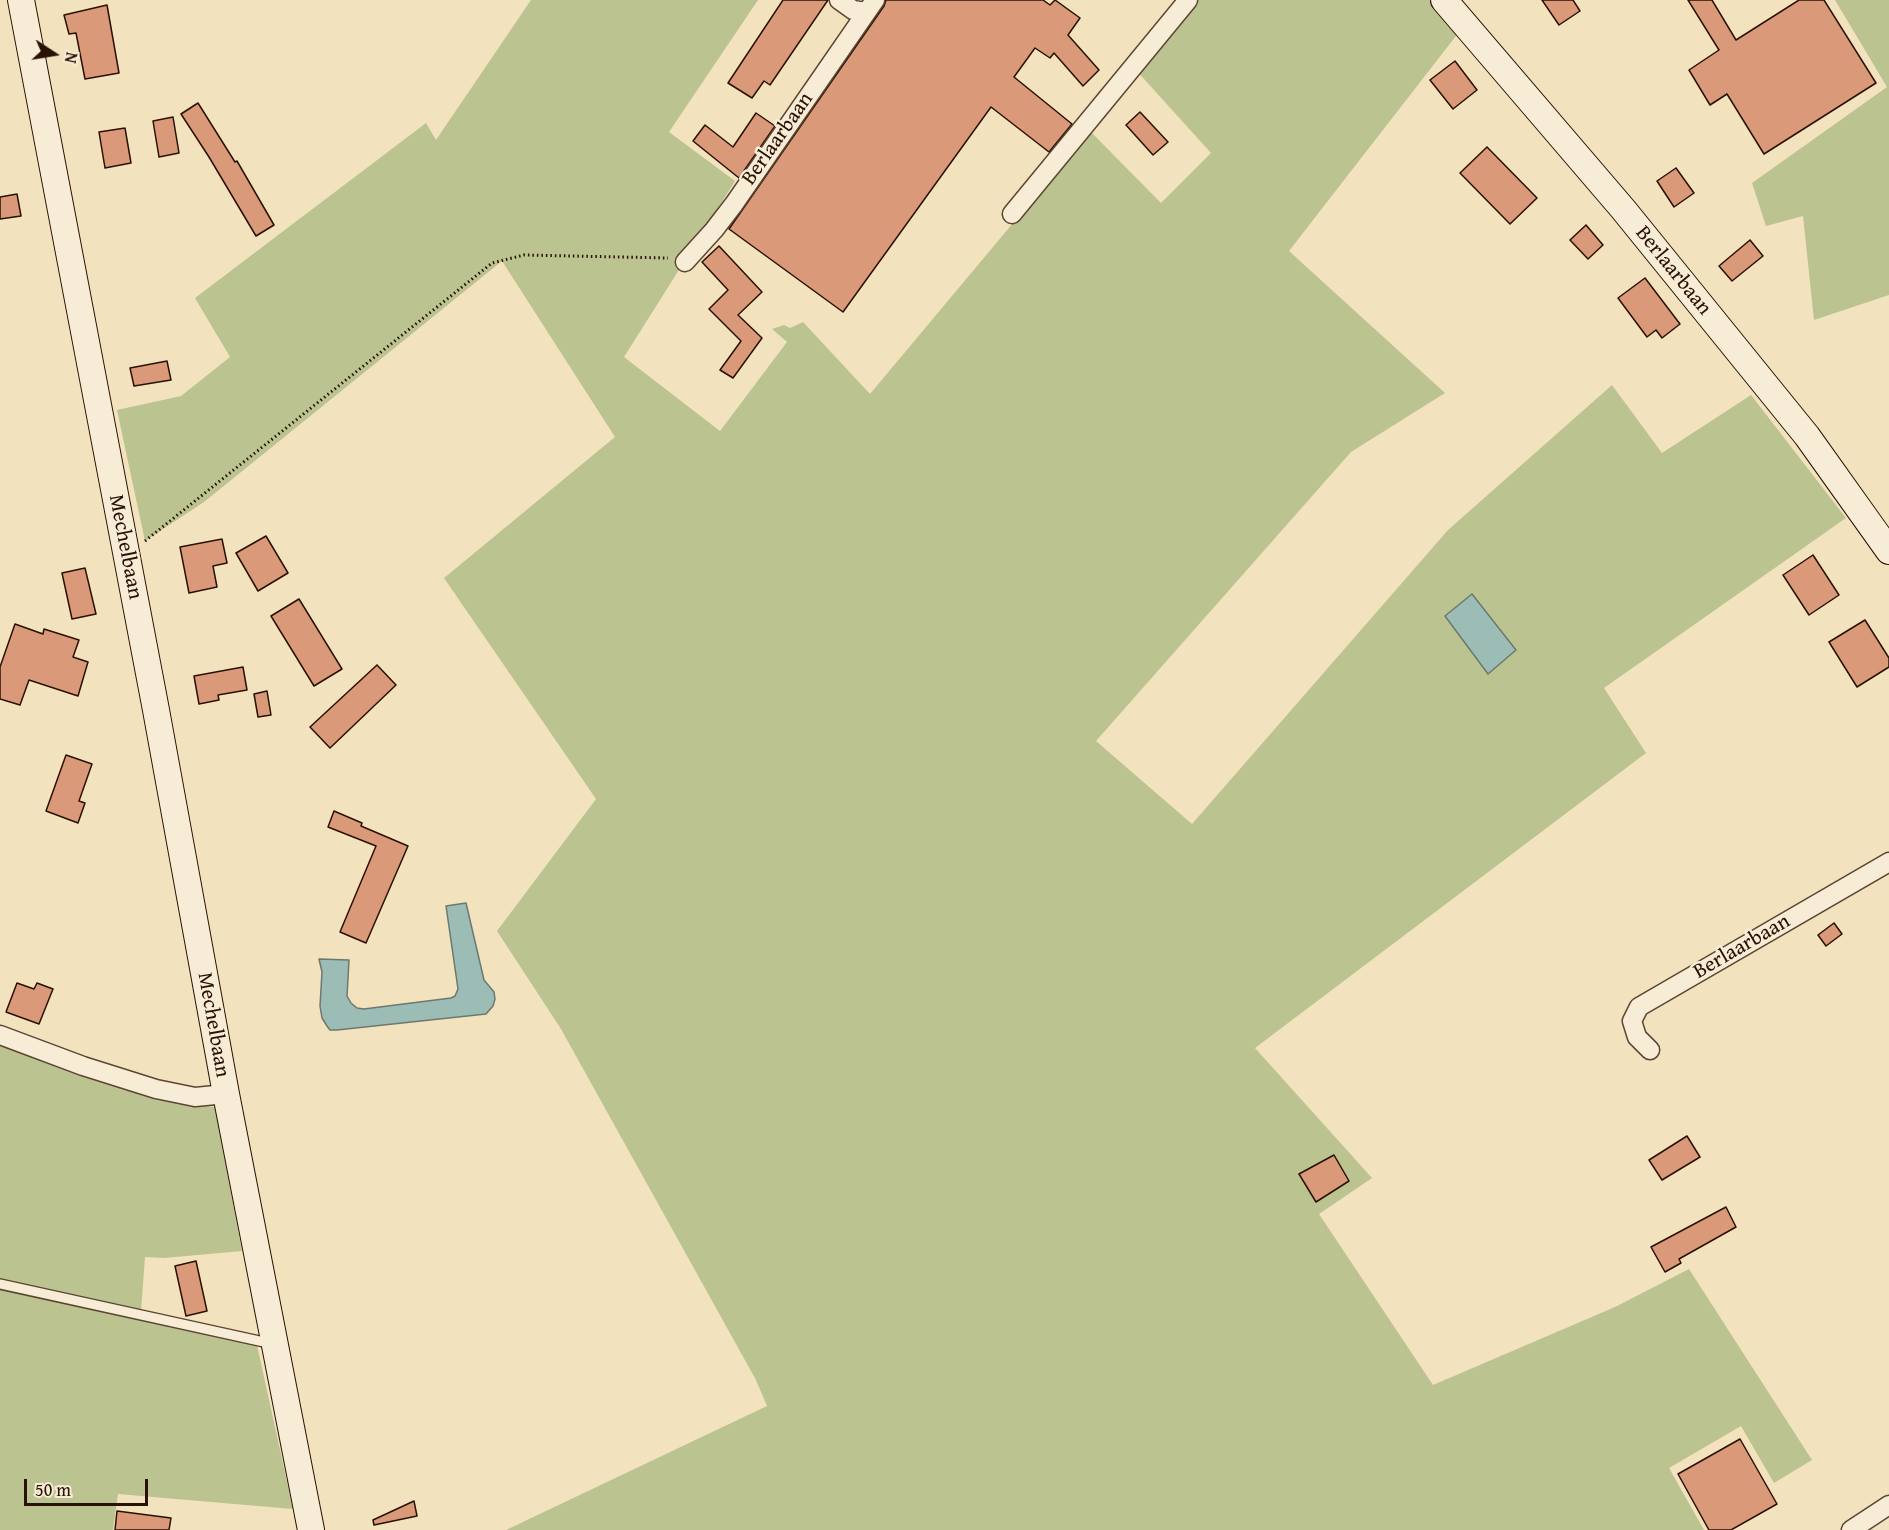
<!DOCTYPE html>
<style>
body{margin:0}
#map{position:relative;width:1889px;height:1530px;overflow:hidden;background:#f3e2be;font-family:"Gentium Book Plus",serif}
canvas{display:block}
.north{position:absolute;left:24px;top:24px;width:60px;height:60px;-webkit-text-stroke:4px #f7ecd5;paint-order:stroke;rotate:102deg;font-size:16px;font-weight:700;line-height:24px;text-align:center;color:#291103}
.north::after{content:'';display:block;margin:auto;width:21px;height:27px;background:#291103;clip-path:polygon(50% 0,100% 100%,50% 72%,0 100%)}
.scale{position:absolute;left:24px;top:1479px;width:124px;height:27px;box-sizing:border-box;border:3px solid #291103;border-top:0;padding-left:8px;font-size:18px;line-height:21px;white-space:nowrap;color:#291103;-webkit-text-stroke:4px #f7ecd5;paint-order:stroke}
</style>
<div id="map">
<canvas width="1889" height="1530"></canvas>
<div class="north">N</div>
<div class="scale">50 m</div>
</div>
<script>
const context = document.querySelector('canvas').getContext('2d');
context.lineJoin = 'round';
function fillPath(path, color) { context.fillStyle = color; context.fill(path, 'evenodd'); }
const poly = rows => new Path2D(rows.map(r => 'M' + r).join(''));
function stroke(path, color, width, dash) { context.strokeStyle = color; context.lineWidth = width; context.lineCap = dash ? 'butt' : 'round'; context.setLineDash(dash || []); context.stroke(path); }
function write(font, color, halo, rows, align = 'center') {
  context.font = font + ' "Gentium Book Plus",serif'; context.lineWidth = 5; context.setLineDash([]); context.textBaseline = 'middle'; context.strokeStyle = halo; context.fillStyle = color; for (const [text, x, y, turn = 0] of rows) {
    context.save(); context.translate(x, y); context.rotate((+turn || 0) * Math.PI / 180); context.textAlign = isNaN(turn) ? turn : align; if (halo) context.strokeText(text, 0, 0); context.fillText(text, 0, 0); context.restore();
  }
}
const green = poly([
 [531,0,758,0,669,132,735,181,624,357,720,431,787,342,772,329,784,325,790,328,803,322,870,394,1013,223,1087,128,1161,203,1211,153,1135,69,1192,0,1431,0,1459,32,1289,251,1445,393,1351,452,1096,741,1192,824,1448,530,1612,385,1662,453,1751,395,1846,518,1604,688,1646,753,1255,1048,1372,1178,1319,1214,1433,1385,1615,1307,1689,1269,1812,1460,1774,1483,1741,1426,1669,1468,1704,1530,506,1530,767,1406,756,1380,561,1029,497,931,596,799,444,578,615,437,502,261,204,502,145,541,117,410,181,396,230,357,195,298,426,123,436,140],
 [1835,0,1889,0,1889,295,1814,320,1803,216,1766,226,1752,183,1887,87],
 [0,1044,156,1100,215,1107,242,1251,164,1258,145,1257,141,1311,0,1280],
 [0,1288,257,1345,293,1509,118,1494,113,1530,0,1530]
]);
const water = poly([
 [1472,594,1516,650,1488,674,1445,616,1472,594],
 [466,903,484,980,494,992,495,999,493,1006,486,1014,337,1030,330,1030,327,1026,322,1018,320,1006,322,972,319,959,349,960,347,996,351,1003,357,1008,364,1009,451,998,455,996,458,989,446,906,466,903]
]);
const building = poly([
 [783,0,828,0,770,85,764,81,752,98,728,83,783,0],
 [886,0,1043,0,1050,5,1055,0,1080,18,1068,35,1099,70,1083,86,1054,53,1050,58,1035,48,1014,77,1072,124,1049,152,991,107,843,312,729,229,884,6,886,0],
 [1542,0,1573,0,1580,11,1559,25,1542,0],
 [1688,0,1712,0,1736,40,1799,0,1824,0,1876,83,1764,154,1727,94,1710,105,1689,70,1719,50,1688,0],
 [107,5,119,73,85,79,76,33,69,34,64,15,107,5],
 [1455,61,1477,90,1453,109,1430,80,1455,61],
 [198,103,235,162,237,161,274,225,256,236,209,157,181,114,198,103],
 [1140,112,1168,142,1153,155,1126,125,1140,112],
 [756,113,775,126,739,178,693,141,705,125,733,147,756,113],
 [173,117,179,153,159,157,153,121,173,117],
 [125,128,131,163,105,168,99,132,125,128],
 [1487,147,1537,198,1510,224,1460,173,1487,147],
 [1676,168,1694,193,1674,207,1657,181,1676,168],
 [17,194,21,216,0,219,0,197,17,194],
 [1586,225,1603,245,1588,259,1570,240,1586,225],
 [1750,240,1763,256,1732,281,1719,266,1750,240],
 [719,246,762,292,738,315,762,338,733,378,720,370,741,341,709,309,728,290,702,262,719,246],
 [1645,278,1680,324,1662,338,1656,330,1647,337,1618,298,1645,278],
 [167,361,171,380,134,386,130,368,167,361],
 [266,536,288,573,258,591,236,553,266,536],
 [222,539,227,563,213,566,217,587,189,593,180,547,222,539],
 [1813,555,1839,595,1809,615,1783,575,1813,555],
 [85,568,96,614,72,619,62,573,85,568],
 [299,599,342,669,314,686,271,616,299,599],
 [1865,620,1889,658,1889,667,1857,687,1829,642,1865,620],
 [15,624,43,634,44,629,79,640,73,657,88,662,78,696,29,680,20,705,0,699,0,667,15,624],
 [377,665,396,685,330,748,310,727,377,665],
 [243,667,247,690,218,695,219,700,199,704,194,676,243,667],
 [267,691,271,715,258,717,254,694,267,691],
 [66,755,92,764,79,801,85,803,78,823,46,811,66,755],
 [334,811,362,823,361,826,408,846,366,943,340,932,376,846,328,827,334,811],
 [1834,923,1842,934,1826,946,1818,935,1834,923],
 [17,983,34,989,37,983,53,989,39,1024,6,1012,17,983],
 [1687,1136,1700,1157,1662,1180,1649,1160,1687,1136],
 [1334,1155,1349,1181,1316,1202,1299,1174,1334,1155],
 [1726,1207,1736,1227,1679,1259,1681,1263,1665,1272,1651,1247,1726,1207],
 [196,1261,207,1311,186,1316,175,1266,196,1261],
 [1740,1439,1777,1504,1731,1530,1709,1530,1678,1474,1740,1439],
 [414,1501,417,1516,374,1525,373,1520,414,1501],
 [117,1511,171,1518,169,1530,115,1530,117,1511]
]);
const path = poly([
 [145,541,492,263,524,255,668,258]
]);
const lane = poly([
 [0,1284,273,1344]
]);
const street = poly([
 [839,0,853,10,866,12],
 [1012,214,1188,0],
 [685,262,714,230,734,204,875,0],
 [0,1035,83,1066,156,1089,195,1097,226,1094],
 [1650,1050,1637,1037,1632,1021,1639,1007,1889,862],
 [1851,1530,1889,1505]
]);
const secondary = poly([
 [21,0,156,710,226,1094,311,1530],
 [1444,0,1623,209,1807,436,1889,551]
]);
const streetNames = [
 ["Berlaarbaan",778,139,-55],
 ["Berlaarbaan",1673,271,51],
 ["Mechelbaan",125,547,79],
 ["Berlaarbaan",1742,947,-30],
 ["Mechelbaan",213,1025,80]
];
fillPath(green, '#bbc391');
fillPath(water, '#9bbdb5');
stroke(water, '#6d786e', 1.5);
fillPath(building, '#da9979');
stroke(building, '#291103', 1.5);
stroke(lane, '#5c4532', 12);
stroke(street, '#5c4532', 21);
stroke(secondary, '#291103', 28);
stroke(path, '#291103', 3, [1.5, 3]);
stroke(lane, '#f7ecd5', 9);
stroke(street, '#f7ecd5', 18);
stroke(secondary, '#f7ecd5', 26);
write('21px', '#291103', '#f7ecd5', streetNames);
</script>
